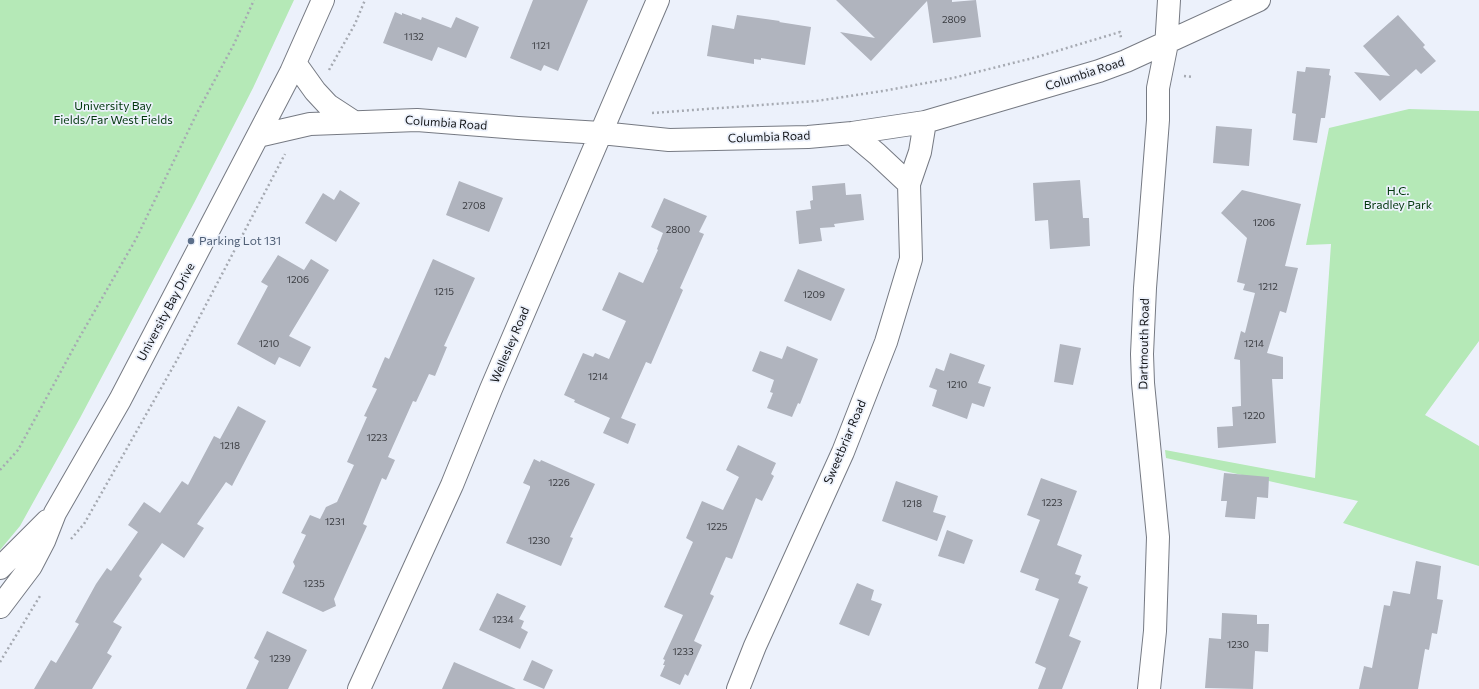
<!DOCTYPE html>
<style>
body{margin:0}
canvas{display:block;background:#ecf1fb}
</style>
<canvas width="1479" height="689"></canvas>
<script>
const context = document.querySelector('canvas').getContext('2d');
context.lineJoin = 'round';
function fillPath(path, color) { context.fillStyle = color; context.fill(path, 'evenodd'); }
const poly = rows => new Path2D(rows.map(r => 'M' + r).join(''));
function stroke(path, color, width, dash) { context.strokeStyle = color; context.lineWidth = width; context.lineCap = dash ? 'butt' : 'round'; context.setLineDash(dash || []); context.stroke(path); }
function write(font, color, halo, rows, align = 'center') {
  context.font = font + ' Commissioner,sans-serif'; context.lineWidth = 3.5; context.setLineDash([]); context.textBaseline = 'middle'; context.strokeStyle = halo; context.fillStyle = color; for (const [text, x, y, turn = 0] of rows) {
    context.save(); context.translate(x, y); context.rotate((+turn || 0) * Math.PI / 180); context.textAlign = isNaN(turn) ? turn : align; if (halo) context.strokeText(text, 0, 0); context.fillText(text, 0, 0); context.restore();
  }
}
const green = poly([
 [0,0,294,0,253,88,194,203,80,418,20,526,0,550],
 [1409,109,1479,111,1479,341,1425,415,1479,446,1479,566,1343,523,1358,501,1166,458,1165,450,1315,478,1331,244,1306,245,1329,128]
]);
const building = poly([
 [533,0,588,0,558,71,544,65,541,71,510,58],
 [836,0,952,0,952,2,976,0,981,37,933,43,927,1,871,61,840,32,875,38],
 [395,12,402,15,402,13,421,20,422,17,451,28,456,17,479,27,466,58,438,47,432,61,383,43],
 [737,15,780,21,779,22,811,27,805,65,761,58,761,60,754,59,754,64,707,56,712,25,734,29],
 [1398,15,1425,45,1423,47,1436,61,1421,74,1416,69,1380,101,1354,72,1390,76,1363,46],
 [1306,67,1330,69,1329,75,1331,76,1325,118,1321,118,1317,143,1293,140,1296,114,1292,113,1297,71,1305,72],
 [1216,126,1252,129,1249,166,1213,163],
 [1080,180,1083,218,1089,218,1090,246,1050,249,1048,220,1035,221,1033,183],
 [459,181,503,198,489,232,446,215],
 [845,183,846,195,861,194,864,220,834,224,835,227,820,228,822,241,799,244,796,211,811,209,810,201,813,200,812,186],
 [340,190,360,203,336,242,305,223,323,193,334,200],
 [1242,190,1301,204,1285,266,1298,268,1286,313,1280,311,1267,353,1283,357,1283,379,1272,379,1276,443,1218,448,1217,427,1233,426,1232,407,1241,406,1240,360,1234,359,1241,331,1245,333,1255,293,1243,290,1245,284,1237,282,1247,238,1221,213],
 [664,198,707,216,699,232,704,234,680,288,683,290,651,364,646,362,621,418,636,424,628,444,603,433,610,418,574,402,575,400,564,395,583,353,593,357,595,353,609,359,626,321,602,310,619,272,643,283,658,250,657,249,663,233,651,227],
 [278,255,304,270,311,259,329,270,289,336,311,347,300,367,279,357,275,365,237,344,268,286,261,282],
 [433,259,475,278,444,346,447,347,435,376,429,374,416,402,413,401,388,457,395,460,386,480,382,478,363,524,367,526,334,599,336,606,323,612,282,593,295,566,293,562,306,535,301,533,310,515,320,519,326,507,337,502,354,465,347,462,367,417,364,416,377,389,372,387,385,357,389,359],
 [798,269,845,289,831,321,784,301],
 [1060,344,1081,348,1073,385,1054,382],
 [787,346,818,359,800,404,798,403,792,417,767,408,773,393,770,392,774,380,752,371,760,351,782,359],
 [950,353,985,365,978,383,991,387,984,407,972,403,967,419,932,406,937,390,929,387,936,368,944,371],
 [238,406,266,421,232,486,226,482,197,524,204,528,184,558,162,543,140,574,139,576,142,579,113,622,122,627,107,653,112,656,92,689,34,689,51,660,56,663,79,624,75,622,96,584,107,568,111,571,138,532,128,525,144,502,160,513,182,481,188,485,214,436,220,439],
 [738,445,776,463,771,474,774,476,762,501,756,498,732,559,726,557,710,594,714,596,694,641,702,645,688,676,685,674,680,685,660,676,665,665,663,665,665,660,663,659,683,615,664,607,693,542,686,538,702,501,723,510,739,477,726,470],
 [534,459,540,462,541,460,595,484,570,537,573,538,561,566,506,543,530,488,530,486,523,483],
 [1224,473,1269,477,1268,498,1257,497,1255,519,1225,517,1227,501,1221,501],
 [1041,478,1077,491,1057,545,1082,555,1075,574,1081,576,1078,583,1088,587,1069,636,1081,641,1062,689,1038,689,1046,668,1035,663,1059,599,1035,590,1039,579,1020,572,1040,520,1027,515],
 [896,481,938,496,933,512,946,516,937,541,882,521],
 [947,530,973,540,964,564,938,556],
 [1416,561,1441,566,1437,599,1443,600,1437,634,1432,633,1429,650,1425,649,1418,689,1359,689,1364,666,1372,668,1384,605,1390,606,1393,591,1410,594],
 [857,583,874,590,871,600,882,604,869,636,839,624],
 [497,593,526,606,519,619,524,621,521,628,528,632,520,649,479,630],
 [1222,613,1257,615,1257,624,1269,624,1268,652,1255,651,1253,689,1205,688,1209,638,1221,639],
 [267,631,307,650,288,689,246,689,259,661,254,658],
 [532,660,553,670,544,689,523,680],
 [454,662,516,689,442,689]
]);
const path = poly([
 [329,70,355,24,365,0],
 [1184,76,1193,77],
 [652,113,816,101,883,91,953,78,1037,57,1120,32,1121,38],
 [0,470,18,450,78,340,136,239,196,115,234,44,254,0],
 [71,539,84,524,177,360,285,154],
 [0,662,40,596]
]);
const minor = poly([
 [295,63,315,91,328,105,354,122],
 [258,136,310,124,417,120,518,128,601,133,669,140,808,137,852,133,925,122,1099,71,1126,61,1259,0],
 [909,184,920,152,925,122],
 [0,568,47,521],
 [0,607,31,566,44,541,55,513,120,400,291,72,323,0],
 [359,689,452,485,491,389,658,0],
 [738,689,755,646,843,452,886,342,911,259,909,184,877,154,852,133],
 [1149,689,1155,631,1158,537,1143,383,1142,354,1145,288,1158,120,1158,88,1166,48,1169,0]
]);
const markers = [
 [191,241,4,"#5c6f8a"]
];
const numberNames = [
 ["2809",954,20],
 ["1132",414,37],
 ["1121",541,46],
 ["2708",474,206],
 ["1206",1264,223],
 ["2800",678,230],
 ["1206",298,280],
 ["1212",1268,287],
 ["1215",444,292],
 ["1209",814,295],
 ["1210",269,344],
 ["1214",1254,344],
 ["1214",598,377],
 ["1210",957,385],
 ["1220",1254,416],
 ["1223",377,438],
 ["1218",230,446],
 ["1226",559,483],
 ["1223",1052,503],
 ["1218",912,504],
 ["1231",335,522],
 ["1225",717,527],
 ["1230",539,541],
 ["1235",314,584],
 ["1234",503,620],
 ["1230",1238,645],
 ["1233",683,652],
 ["1239",280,659]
];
const streetNames = [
 ["Columbia Road",1085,74,-18],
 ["Columbia Road",446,123,4],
 ["Columbia Road",769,137,-2],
 ["University Bay Drive",166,312,-62],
 ["Dartmouth Road",1144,344,-89],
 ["Wellesley Road",510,345,-67],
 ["Sweetbriar Road",845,442,-67]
];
const parkNames = [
 ["University Bay",113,106],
 ["Fields/Far West Fields",113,120],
 ["H.C.",1398,191],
 ["Bradley Park",1398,205]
];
const serviceNames = [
 ["Parking Lot 131",199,241]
];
fillPath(green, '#b5e9b7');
fillPath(building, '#b0b4be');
stroke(minor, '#767a83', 24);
stroke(path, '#a6aab2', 2.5, [2, 3]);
stroke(minor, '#fff', 22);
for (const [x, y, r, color] of markers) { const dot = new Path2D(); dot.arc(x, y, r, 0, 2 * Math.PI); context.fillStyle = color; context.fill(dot); stroke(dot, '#ecf1fb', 1.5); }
write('10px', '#3a3c41', null, numberNames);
write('12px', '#121417', '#ecf1fb', streetNames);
write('12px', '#02370d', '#ecf1fb', parkNames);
write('12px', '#4e5e75', '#ecf1fb', serviceNames, 'left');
</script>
